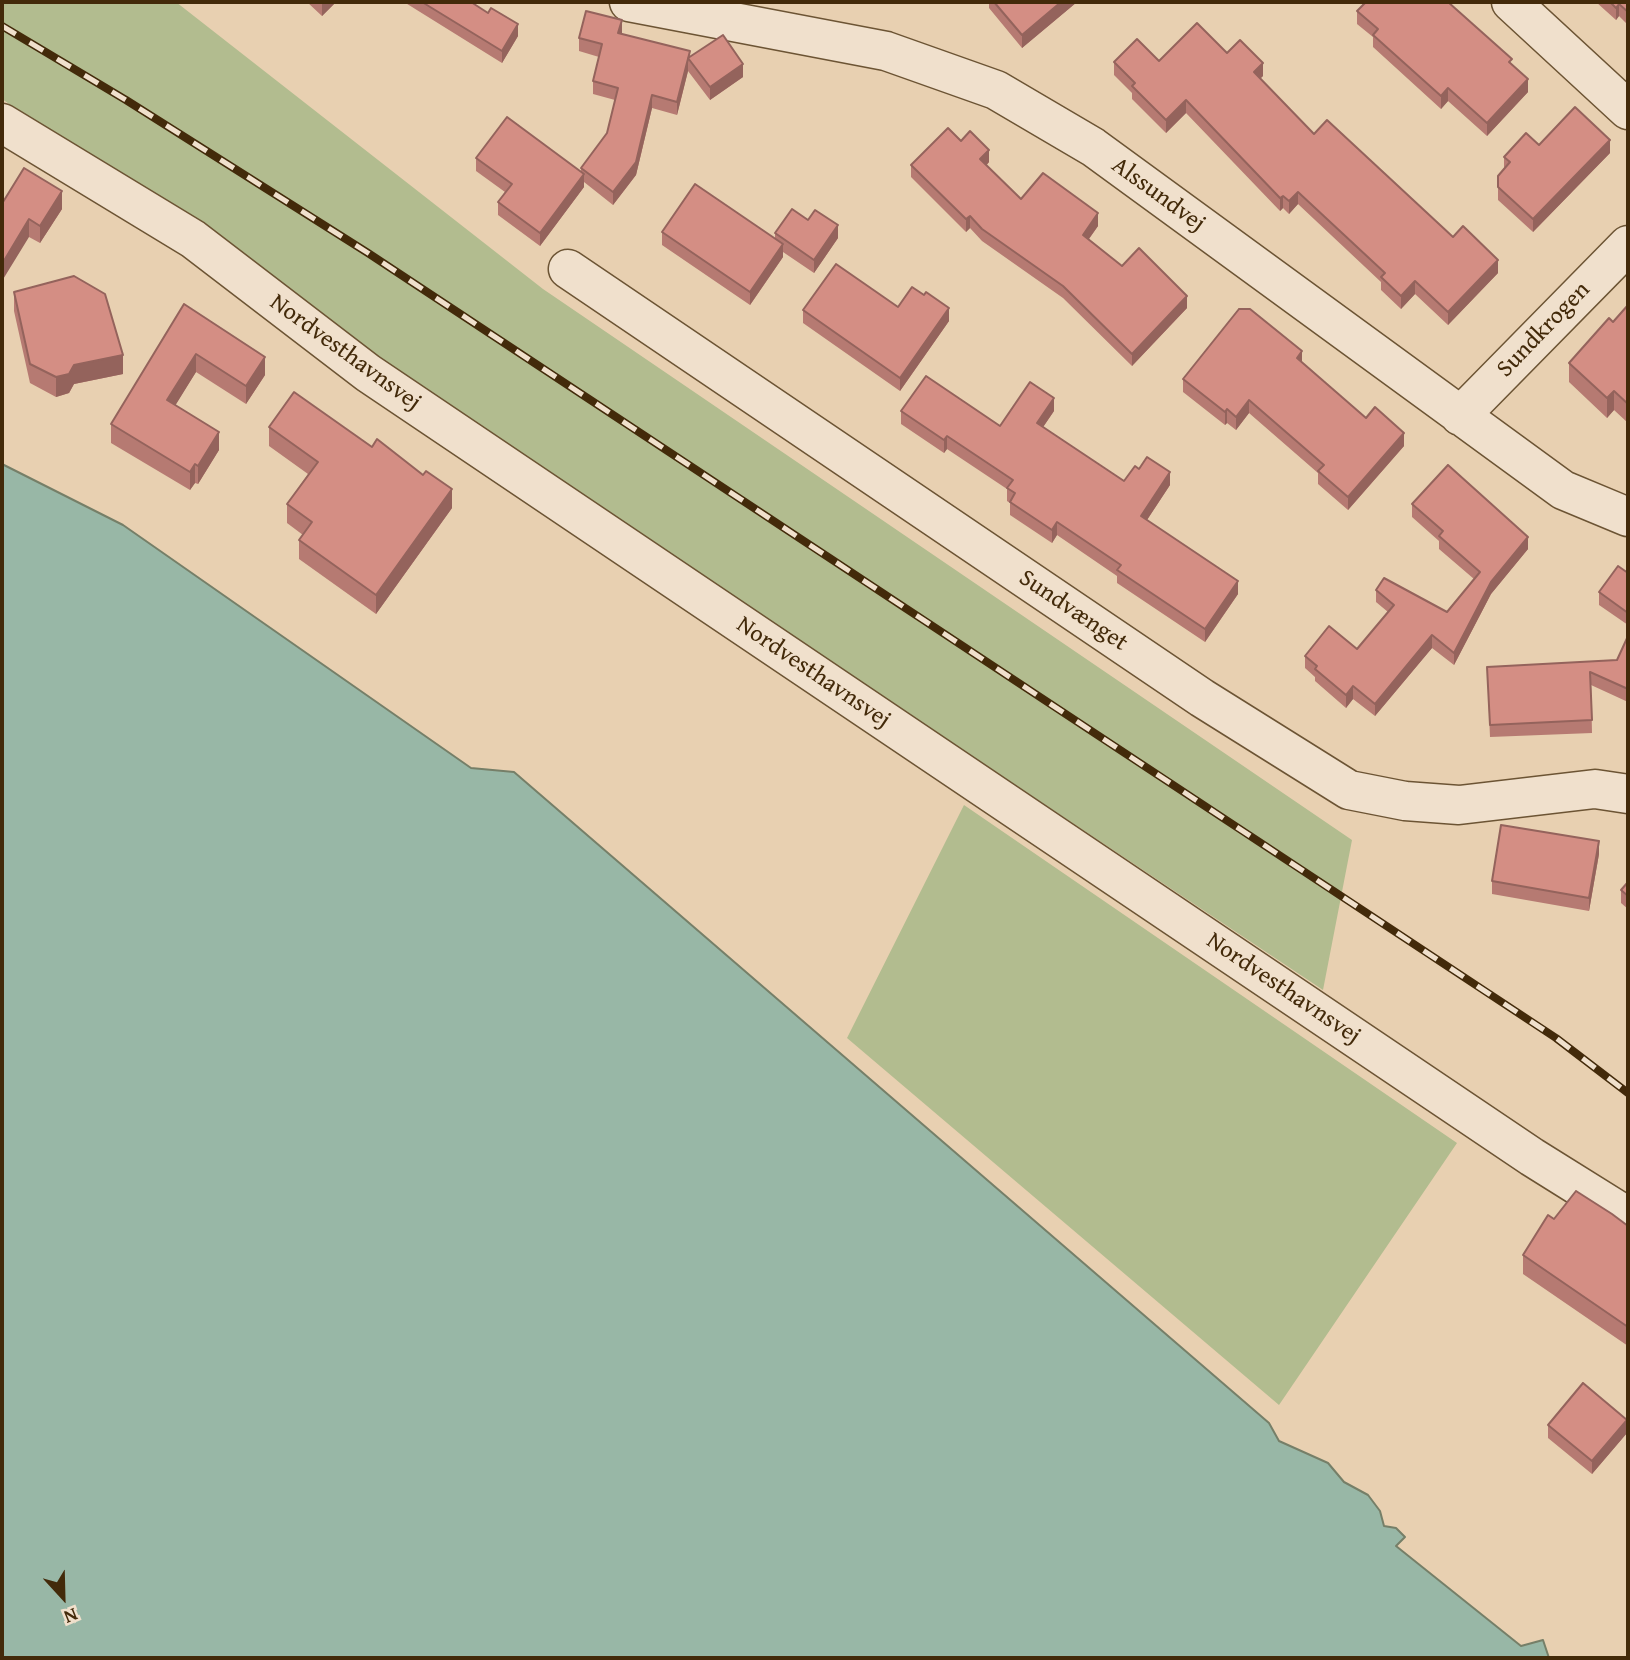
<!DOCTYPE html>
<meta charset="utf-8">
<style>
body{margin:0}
#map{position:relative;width:1630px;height:1660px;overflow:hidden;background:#e8d0b1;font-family:"Gentium Book Plus",serif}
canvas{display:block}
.frame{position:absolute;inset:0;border:4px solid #432a0a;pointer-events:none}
.north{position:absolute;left:28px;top:1562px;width:70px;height:70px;-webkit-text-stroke:5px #f0e0cc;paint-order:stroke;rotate:158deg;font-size:19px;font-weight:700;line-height:28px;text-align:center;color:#432a0a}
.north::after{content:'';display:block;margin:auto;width:24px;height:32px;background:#432a0a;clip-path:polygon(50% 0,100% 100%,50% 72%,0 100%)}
</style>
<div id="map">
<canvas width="1630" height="1660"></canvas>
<div class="frame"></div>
<div class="north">N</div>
</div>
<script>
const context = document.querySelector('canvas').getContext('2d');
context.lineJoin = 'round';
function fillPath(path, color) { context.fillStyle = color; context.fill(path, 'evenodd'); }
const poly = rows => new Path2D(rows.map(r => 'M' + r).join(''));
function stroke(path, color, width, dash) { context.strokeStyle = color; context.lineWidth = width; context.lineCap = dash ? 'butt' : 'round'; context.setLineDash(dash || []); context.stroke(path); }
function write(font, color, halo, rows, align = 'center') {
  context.font = font + ' "Gentium Book Plus",serif'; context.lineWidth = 7; context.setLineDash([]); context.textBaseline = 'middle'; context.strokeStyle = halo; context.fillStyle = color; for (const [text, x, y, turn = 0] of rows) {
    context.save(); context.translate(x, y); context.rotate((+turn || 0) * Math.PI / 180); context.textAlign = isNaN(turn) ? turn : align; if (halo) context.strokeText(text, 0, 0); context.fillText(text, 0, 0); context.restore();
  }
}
const green = poly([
 [2,2,176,2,543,289,1352,840,1323,990,621,522,2,99],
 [964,805,1457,1143,1279,1405,847,1038]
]);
const water = poly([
 [2,464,123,525,471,768,514,772,1269,1423,1279,1441,1328,1463,1344,1482,1368,1495,1380,1511,1384,1526,1396,1528,1405,1537,1396,1546,1521,1646,1543,1640,1549,1658,2,1658,2,464]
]);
const minor = poly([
 [629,2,886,51,996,90,1093,147,1563,490,1628,517],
 [1511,2,1628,110],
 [2,123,193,239,368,373,1532,1157,1628,1217],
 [568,269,1202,698,1349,790,1405,801,1459,805,1595,789,1628,794],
 [1460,416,1628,245]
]);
const rail = poly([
 [2,26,126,100,368,253,1556,1038,1628,1093]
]);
const wall = poly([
 [307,2,336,2,322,16],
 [404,2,471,2,518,36,502,63],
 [989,2,1077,2,1022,48,989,8],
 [1360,2,1448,2,1512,64,1528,92,1487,136,1448,101,1441,109,1373,47,1373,37,1357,24,1357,11,1363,5],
 [1596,2,1628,2,1628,25,1619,16,1616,20],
 [621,34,690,57,743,77,710,100,688,71,677,115,652,108,636,175,613,205,584,182,584,187,540,246,498,215,498,202,505,192,476,171,476,158,581,172,581,168,607,133,615,100,593,94,593,81,599,57,579,51,579,38],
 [1227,53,1263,76,1260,78,1314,134,1498,273,1448,325,1415,294,1401,309,1381,290,1381,282,1298,204,1289,214,1283,208,1280,211,1186,113,1166,133,1132,99,1132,93,1114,75,1114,62,1159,61],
 [961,141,989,162,986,166,1021,199,1098,226,1089,239,1122,266,1187,308,1132,366,1063,298,982,241,970,228,966,232,911,177,911,165],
 [1539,145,1610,153,1533,232,1498,200,1498,176,1504,168,1504,157],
 [2,201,62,209,40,243,29,237],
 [808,220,838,238,814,273,783,252,783,257,750,305,662,245,662,232,775,239,775,233],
 [14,292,123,374,74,384,69,393,56,397,30,383,14,311],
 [184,304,265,375,246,404,196,372,175,405,219,450,198,484,195,483,190,490,111,443,111,424],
 [1628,305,1628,423,1614,410,1607,418,1569,382,1569,363,1613,322],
 [898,307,949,321,900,391,803,323,803,310],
 [1302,362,1366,418,1404,446,1348,510,1318,484,1318,473,1249,413,1236,430,1227,423,1225,425,1183,392,1183,379],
 [901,411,1000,426,1054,411,1043,427,1124,481,1170,485,1147,520,1238,594,1205,642,1117,583,1117,576,1057,535,1052,543,1010,515,1010,503,1007,501,1007,489,947,449,944,453,901,424],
 [269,427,452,508,376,614,299,559,299,540,303,535,287,523,287,504,308,474,269,446],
 [1412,504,1528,549,1491,594,1454,665,1432,648,1375,716,1353,699,1346,708,1315,681,1315,677,1305,668,1305,656,1357,649,1388,612,1376,602,1376,590,1447,612,1474,579,1439,549,1439,541,1412,517],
 [1628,573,1628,625,1599,605,1599,592],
 [1628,636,1628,702,1591,685,1592,733,1490,737,1487,667,1617,660],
 [1599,854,1589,911,1492,894,1492,881],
 [1628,882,1628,909,1621,903,1621,890],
 [1554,1219,1628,1226,1628,1346,1523,1274,1523,1255],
 [1548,1425,1627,1433,1592,1474,1548,1438]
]);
const shadedWall = poly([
 [324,2,336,2,322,16,322,3],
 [1061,2,1077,2,1022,48,1022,35],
 [1619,4,1619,16,1616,20,1616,8],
 [622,20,622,33,618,46,618,33],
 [518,24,518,36,502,63,502,51],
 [688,58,688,71,677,115,677,102],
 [1263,63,1263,76,1254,85,1254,72],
 [743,64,743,77,710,100,710,87],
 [1528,79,1528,92,1487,136,1487,123],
 [1448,88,1448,101,1441,109,1441,96],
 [652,95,652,108,636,175,613,205,613,192],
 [1186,100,1186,113,1166,133,1166,120],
 [1610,140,1610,153,1533,232,1533,219],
 [989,150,989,162,980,172,980,159],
 [584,174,584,187,540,246,540,233],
 [62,191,62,209,40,243,40,226],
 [1298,192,1298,204,1289,214,1289,201],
 [1283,196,1283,208,1280,211,1280,198],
 [1098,213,1098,226,1083,247,1083,235],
 [970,216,970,228,966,232,966,219],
 [29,219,29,237,2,281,2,264],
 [838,225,838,238,814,273,814,260],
 [783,244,783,257,750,305,750,292],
 [1498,260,1498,273,1448,325,1448,312],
 [1415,281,1415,294,1401,309,1401,296],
 [1187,296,1187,308,1132,366,1132,354],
 [949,308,949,321,900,391,900,378],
 [1302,351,1302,364,1297,358],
 [196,354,196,372,167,419,167,400],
 [123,355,123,374,74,384,69,393,56,397,56,377,74,365],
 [265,357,265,375,246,404,246,386],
 [1614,391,1614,410,1607,418,1607,398],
 [1054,398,1054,411,1037,436,1037,423],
 [1249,400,1249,413,1236,430,1236,417],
 [1227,409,1227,423,1225,425,1225,412],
 [219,432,219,450,198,484,198,466],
 [1404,433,1404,446,1348,510,1348,497],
 [947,436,947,449,944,453,944,440],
 [195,464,195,483,190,490,190,472],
 [1170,472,1170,485,1141,529,1141,516],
 [452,489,452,508,376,614,376,595],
 [1057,522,1057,535,1052,543,1052,530],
 [1528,537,1528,549,1491,594,1454,665,1454,653,1491,582],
 [1238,581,1238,594,1205,642,1205,629],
 [1432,635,1432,648,1375,716,1375,704],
 [1353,686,1353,699,1346,708,1346,695],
 [1599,841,1599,854,1589,911,1589,898],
 [1627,1420,1627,1433,1592,1474,1592,1461]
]);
const building = poly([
 [422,2,471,2,488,13,491,8,518,24,502,51,422,2],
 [994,2,1061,2,1022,35,994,2],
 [1366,2,1448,2,1512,59,1509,62,1528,79,1487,123,1448,88,1441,96,1373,35,1378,29,1357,11,1366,2],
 [1610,2,1628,2,1628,12,1619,4,1616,8,1610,2],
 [586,11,622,20,618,33,690,51,677,102,652,95,636,162,613,192,581,168,607,133,618,88,593,81,602,44,579,38,586,11],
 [1197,23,1227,53,1240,40,1263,63,1254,72,1314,134,1327,120,1453,237,1463,226,1498,260,1448,312,1415,281,1401,296,1381,277,1385,273,1298,192,1289,201,1283,196,1280,198,1186,100,1166,120,1132,86,1135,83,1114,62,1137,39,1159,61,1197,23],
 [723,35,743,64,710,87,688,58,723,35],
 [1575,107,1610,140,1533,219,1498,187,1498,176,1510,162,1504,157,1526,133,1539,145,1575,107],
 [507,117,584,174,540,233,498,202,512,184,476,158,507,117],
 [948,128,961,141,970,131,989,150,980,159,1021,199,1043,173,1098,213,1083,235,1122,266,1139,248,1187,296,1132,354,1063,286,982,229,970,216,966,219,911,165,948,128],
 [24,168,62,191,40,226,29,219,2,264,2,201,3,202,24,168],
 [695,184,783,244,750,292,662,232,695,184],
 [792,209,808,220,815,210,838,225,814,260,775,233,792,209],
 [836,264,898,307,912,287,924,295,926,292,949,308,900,378,803,310,836,264],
 [74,276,105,294,123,355,74,365,69,374,56,377,30,364,14,292,74,276],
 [184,304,265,357,246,386,196,354,167,400,219,432,198,466,195,464,190,472,111,424,184,304],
 [1628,305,1628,404,1614,391,1607,398,1569,363,1609,318,1613,322,1628,305],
 [1239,309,1250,309,1302,351,1297,358,1366,418,1375,407,1404,433,1348,497,1318,471,1324,465,1249,400,1236,417,1227,409,1225,412,1183,379,1239,309],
 [926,376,1000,426,1030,382,1054,398,1037,423,1124,481,1135,466,1139,469,1147,457,1170,472,1141,516,1238,581,1205,629,1117,570,1121,565,1057,522,1052,530,1010,502,1015,493,1007,488,1013,480,947,436,944,440,901,411,926,376],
 [294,392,372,447,377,439,423,475,426,471,452,489,376,595,299,540,312,522,287,504,318,462,269,427,294,392],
 [1448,465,1528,537,1491,582,1454,653,1432,635,1375,704,1353,686,1346,695,1315,669,1317,666,1305,656,1329,626,1357,649,1394,605,1376,590,1384,578,1447,612,1480,572,1439,536,1443,531,1412,504,1448,465],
 [1618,566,1628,573,1628,613,1599,592,1618,566],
 [1628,636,1628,689,1590,672,1592,720,1490,725,1487,667,1617,660,1628,636],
 [1501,825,1599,841,1589,898,1492,881,1501,825],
 [1628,882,1628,896,1621,890,1628,882],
 [1576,1191,1612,1214,1628,1226,1628,1327,1523,1255,1548,1215,1554,1219,1576,1191],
 [1583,1383,1627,1420,1592,1461,1548,1425,1583,1383]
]);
const streetNames = [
 ["Alssundvej",1158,195,36],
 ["Sundkrogen",1544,330,-46],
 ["Nordvesthavnsvej",345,353,36],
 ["Sundvænget",1073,611,34],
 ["Nordvesthavnsvej",813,673,34],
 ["Nordvesthavnsvej",1283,989,34]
];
fillPath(green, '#b2bc8f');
fillPath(water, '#98b7a6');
stroke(water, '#767f68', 2);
stroke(minor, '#6c5434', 41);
stroke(minor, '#f0e0cc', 38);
stroke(rail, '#432a0a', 8);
stroke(rail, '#f0e0cc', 5, [16]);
fillPath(wall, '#b67a72');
fillPath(shadedWall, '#94635c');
fillPath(building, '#d48e84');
stroke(building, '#94635c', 2);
write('24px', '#432a0a', '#f0e0cc', streetNames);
</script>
